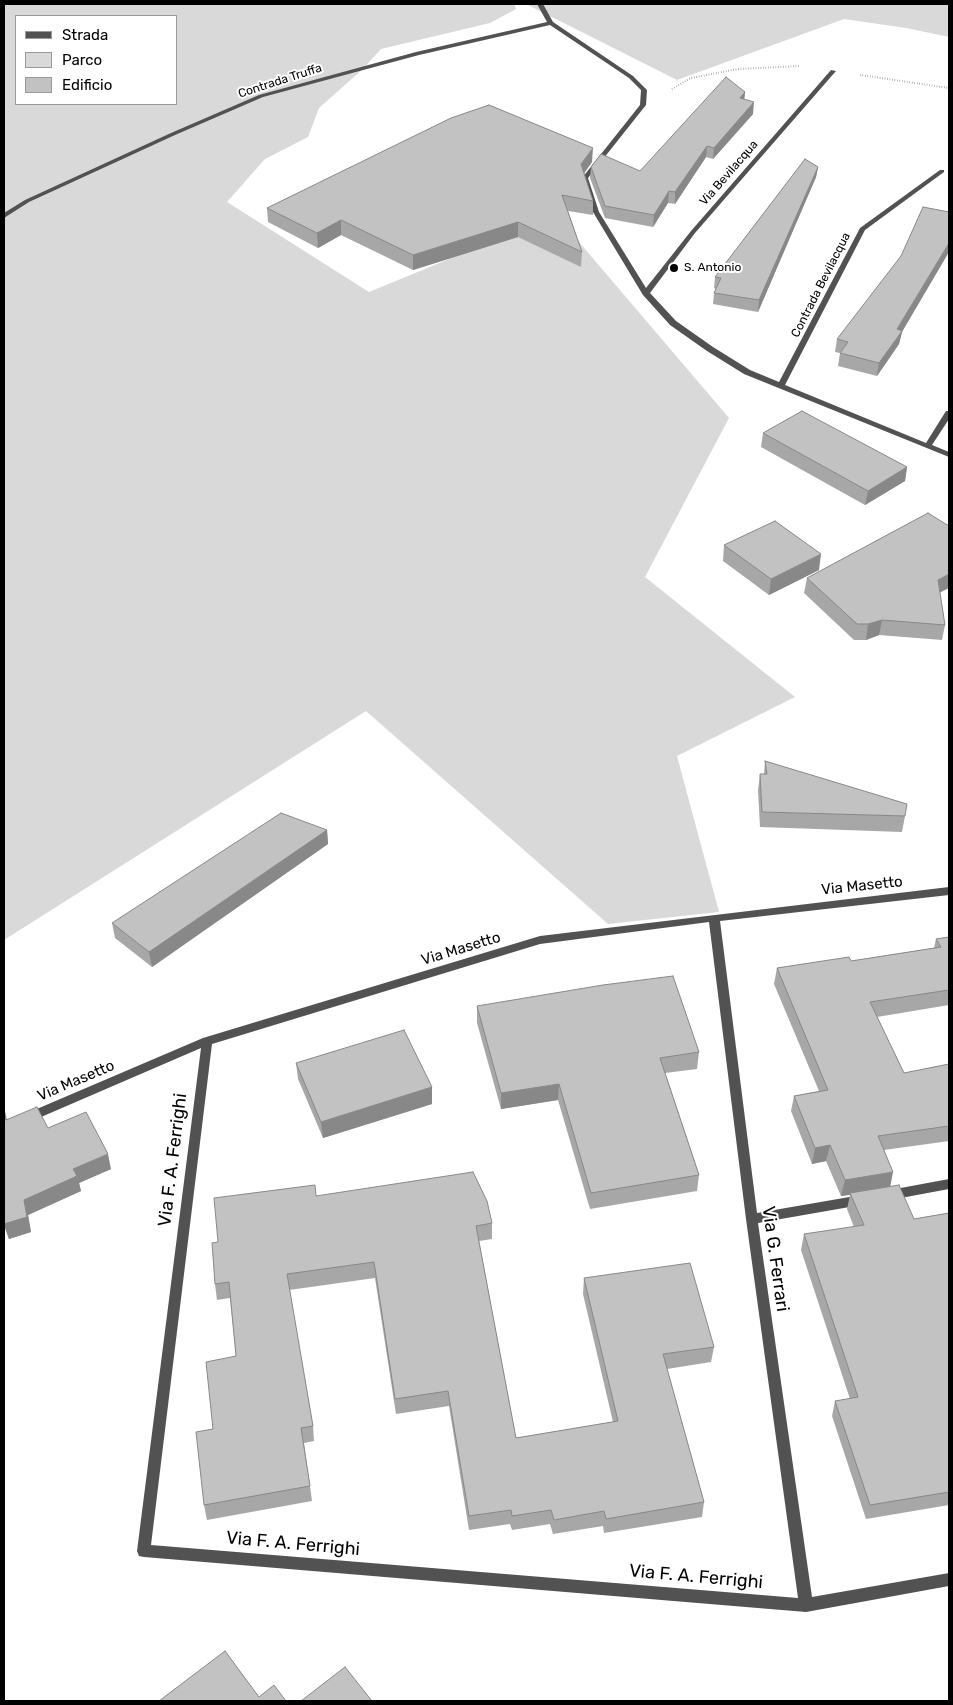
<!DOCTYPE html>
<style>
body{margin:0}
#map{position:relative;width:953px;height:1705px;overflow:hidden;background:#fff;font-family:Rubik,sans-serif}
canvas{display:block}
.frame{position:absolute;inset:0;border:5px solid #000;pointer-events:none}
.legend{position:absolute;left:15px;top:15px;width:162px;height:90px;box-sizing:border-box;background:#fff;border:1px solid #999;margin:0;padding:6px 9px;list-style:none;font-size:15px;color:#000}
.legend li{display:flex;align-items:center;gap:10px;height:25px}
.legend b{width:25px;border:1px solid #999}
</style>
<div id="map">
<canvas width="953" height="1705"></canvas>
<div class="frame"></div>
<ul class="legend">
<li><b style="height:6px;background:#525252"></b>Strada</li>
<li><b style="height:14px;background:#d9d9d9"></b>Parco</li>
<li><b style="height:14px;background:#c2c2c2"></b>Edificio</li>
</ul>
</div>
<script>
const context = document.querySelector('canvas').getContext('2d');
context.lineJoin = 'round';
function fillPath(path, color) { context.fillStyle = color; context.fill(path, 'evenodd'); }
const poly = rows => new Path2D(rows.map(r => 'M' + r).join(''));
function stroke(path, color, width, dash) { context.strokeStyle = color; context.lineWidth = width; context.lineCap = dash ? 'butt' : 'round'; context.setLineDash(dash || []); context.stroke(path); }
function write(font, color, halo, rows, align = 'center') {
  context.font = font + ' Rubik,sans-serif'; context.lineWidth = 4; context.setLineDash([]); context.textBaseline = 'middle'; context.strokeStyle = halo; context.fillStyle = color; for (const [text, x, y, turn = 0] of rows) {
    context.save(); context.translate(x, y); context.rotate((+turn || 0) * Math.PI / 180); context.textAlign = isNaN(turn) ? turn : align; if (halo) context.strokeText(text, 0, 0); context.fillText(text, 0, 0); context.restore();
  }
}
const green = poly([
 [4,4,514,4,516,9,490,23,381,49,363,69,319,108,308,137,265,159,227,202,369,292,556,215,729,418,645,577,795,697,677,756,719,912,608,924,366,711,4,940],
 [16,16,176,16,176,104,16,104],
 [526,4,949,4,949,37,906,28,844,19,677,80]
]);
const path = poly([
 [860,75,949,88],
 [672,89,691,78,738,69,800,66]
]);
const street = poly([
 [537,4,543,4,553,22,633,76,647,90,646,105,588,178,599,212,646,288,691,231,831,70,836,71,695,233,650,293,676,321,713,347,750,370,779,382,860,228,940,170,944,170,944,172,865,230,785,385,926,443,946,411,949,411,949,419,932,445,949,452,949,457,744,374,707,351,670,325,643,295,611,242,593,212,582,178,640,105,641,90,629,78,550,25,419,55,263,97,175,135,29,202,4,218,4,213,25,200,171,133,259,95,416,52,547,22,537,4],
 [949,887,949,895,720,921,757,1213,861,1195,865,1197,867,1200,865,1203,861,1205,758,1223,812,1597,949,1573,949,1586,806,1612,144,1557,139,1556,137,1551,201,1048,4,1133,4,1123,203,1038,540,936,949,887],
 [709,922,746,1219,798,1598,151,1545,212,1044,540,944,709,922],
 [949,1179,949,1189,890,1200,886,1198,884,1195,886,1192,890,1190,949,1179]
]);
const wall = poly([
 [745,92,744,99,753,114,713,159,706,157,675,204,668,203,653,227,605,218,590,178,591,167,640,171],
 [592,162,584,173,593,201,593,215,568,211,582,252,581,267,518,237,413,270,341,235,318,248,268,222,267,208],
 [818,167,816,177,758,312,713,304,714,293,716,289,714,288,715,277],
 [902,332,899,344,877,376,838,366,840,353,835,352,837,339],
 [763,433,907,467,905,481,865,505,761,447],
 [724,545,819,570,769,595,723,561],
 [807,578,940,593,945,625,942,640,879,635,866,640,854,640,804,593],
 [765,761,905,816,902,832,760,827,758,790,760,774,764,774],
 [327,830,328,844,152,967,115,938,112,923],
 [949,937,949,1005,877,1017,904,1073,949,1064,949,1141,884,1150,890,1186,914,1219,949,1213,949,1505,866,1519,832,1416,835,1401,850,1399,801,1250,804,1234,854,1227,847,1209,850,1195,841,1196,826,1161,812,1164,791,1111,794,1096,819,1091,774,984,777,968,851,961,934,948,936,939],
 [477,1006,699,1052,697,1069,665,1073,699,1175,697,1191,590,1209,558,1100,501,1109,477,1023],
 [296,1063,432,1087,432,1104,323,1138,298,1079],
 [4,1107,6,1119,48,1128,111,1169,79,1183,81,1191,28,1215,31,1232,9,1239,4,1226],
 [316,1196,492,1223,492,1239,479,1241,516,1438,613,1422,583,1294,584,1278,714,1347,711,1362,667,1369,704,1502,702,1517,604,1533,603,1526,553,1534,550,1524,512,1530,510,1524,469,1530,449,1406,396,1414,375,1278,289,1290,313,1426,314,1441,304,1443,312,1501,207,1520,204,1505,213,1429,236,1356,230,1298,217,1300,215,1284,218,1242]
]);
const shadedWall = poly([
 [745,92,744,103,740,98],
 [754,102,753,114,713,159,714,148],
 [707,146,706,157,675,204,675,192],
 [593,148,592,162,580,179,581,164],
 [818,167,816,177,758,312,759,300],
 [669,191,668,203,653,227,654,215],
 [341,220,341,235,318,248,317,233],
 [518,222,518,237,413,270,413,255],
 [949,243,949,252,902,332,899,344,877,376,879,363,897,329],
 [907,467,905,481,865,505,868,491],
 [821,554,819,570,769,595,771,579],
 [949,574,949,588,935,595,938,580],
 [882,620,879,635,866,640,868,624],
 [327,830,328,844,152,967,149,952],
 [559,1084,558,1100,501,1109,501,1093],
 [432,1087,432,1104,323,1138,321,1122],
 [4,1107,7,1120,4,1122],
 [830,1145,826,1161,812,1164,815,1148],
 [108,1154,111,1169,79,1183,81,1191,28,1215,31,1232,9,1239,4,1224,24,1200,73,1169],
 [893,1172,890,1188,841,1196,845,1180]
]);
const building = poly([
 [726,77,745,92,740,98,754,102,714,148,707,146,675,192,669,191,654,215,605,206,591,167,601,154,640,171,726,77],
 [489,105,593,148,581,164,593,201,562,195,582,252,518,222,413,255,341,220,317,233,267,208,451,118,489,105],
 [805,159,818,167,759,300,714,293,721,278,715,277,805,159],
 [923,207,949,212,949,243,897,329,902,331,879,363,840,353,848,342,837,339,901,256,923,207],
 [802,411,907,467,868,491,763,433,802,411],
 [928,513,949,526,949,574,938,580,945,625,882,620,868,624,857,624,807,578,928,513],
 [775,521,821,554,771,579,724,545,775,521],
 [765,761,907,804,905,816,762,812,760,774,767,774,765,761],
 [281,813,327,830,149,952,112,923,281,813],
 [949,937,949,990,870,1002,904,1073,949,1064,949,1126,878,1136,893,1172,845,1180,830,1145,815,1148,794,1096,828,1090,777,968,849,957,851,961,941,947,936,939,949,937],
 [673,976,699,1052,660,1058,699,1175,591,1193,559,1084,501,1093,477,1006,603,985,673,976],
 [404,1030,432,1087,321,1122,296,1063,404,1030],
 [37,1107,48,1128,86,1112,108,1154,73,1169,77,1176,24,1200,27,1217,4,1224,4,1118,5,1118,6,1120,37,1107],
 [473,1172,487,1201,492,1223,476,1226,516,1438,618,1421,584,1278,690,1263,714,1347,663,1354,704,1502,606,1519,604,1511,554,1520,551,1510,512,1516,511,1510,469,1516,448,1391,395,1399,374,1262,287,1274,313,1426,301,1428,310,1486,204,1505,196,1432,213,1429,206,1362,236,1356,229,1282,215,1284,212,1243,218,1242,214,1198,315,1185,316,1196,473,1172],
 [899,1185,914,1219,949,1213,949,1492,870,1505,835,1401,858,1397,804,1234,864,1225,850,1193,899,1185],
 [225,1651,259,1697,274,1685,286,1701,159,1701,225,1651],
 [345,1667,372,1701,301,1701,345,1667]
]);
const markers = [
 [674,268,5,"#000"]
];
const farStreetnames = [
 ["Contrada Truffa",280,81,-18],
 ["Via Bevilacqua",729,173,-49],
 ["Contrada Bevilacqua",821,285,-63]
];
const farPoinames = [
 ["S. Antonio",684,268]
];
const streetNames = [
 ["Via Masetto",862,886,-6],
 ["Via Masetto",461,949,-17],
 ["Via Masetto",76,1081,-23]
];
const nearStreetnames = [
 ["Via F. A. Ferrighi",173,1160,-83],
 ["Via G. Ferrari",775,1259,82],
 ["Via F. A. Ferrighi",293,1544,5],
 ["Via F. A. Ferrighi",696,1577,5]
];
fillPath(green, '#d9d9d9');
stroke(path, '#747474', 2, [0.5, 2]);
fillPath(street, '#525252');
fillPath(wall, '#a7a7a7');
fillPath(shadedWall, '#888');
fillPath(building, '#c2c2c2');
stroke(building, '#888', 1);
for (const [x, y, r, color] of markers) { const dot = new Path2D(); dot.arc(x, y, r, 0, 2 * Math.PI); context.fillStyle = color; context.fill(dot); stroke(dot, '#fff', 2); }
write('12px', '#000', '#fff', farStreetnames);
write('12px', '#000', '#fff', farPoinames, 'left');
write('15px', '#000', '#fff', streetNames);
write('18px', '#000', '#fff', nearStreetnames);
</script>
